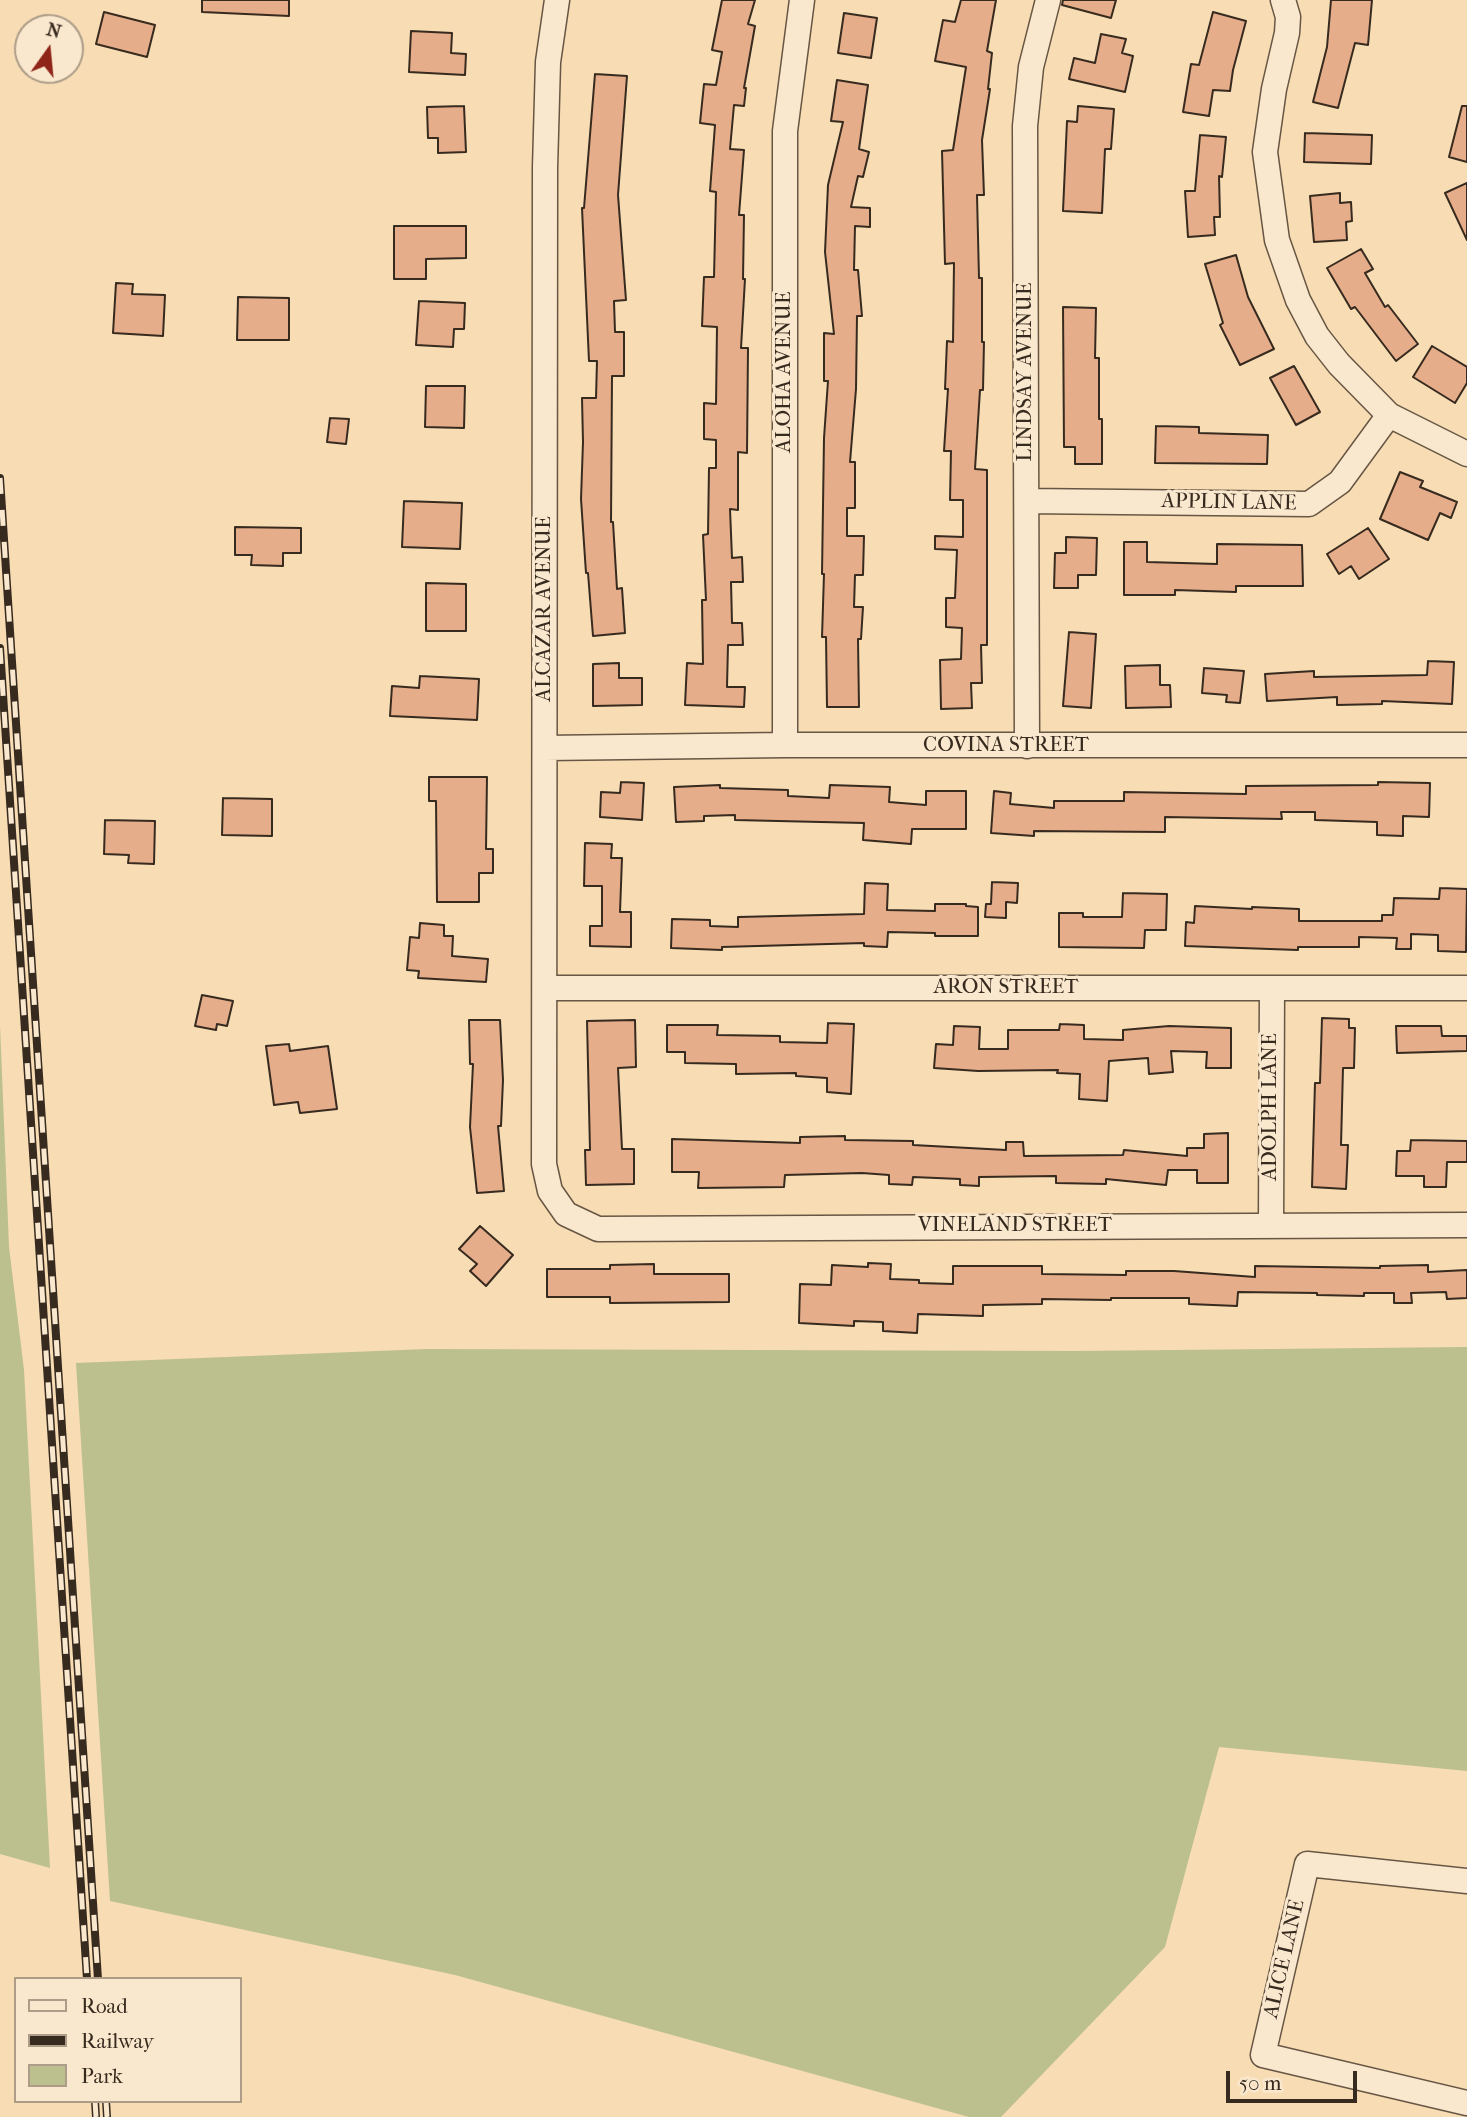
<!DOCTYPE html>
<style>
body{margin:0}
#map{position:relative;width:1467px;height:2117px;overflow:hidden;background:#f7dcb4;font-family:"IM FELL French Canon",serif}
canvas{display:block}
.legend{position:absolute;left:14px;top:1977px;width:228px;height:126px;box-sizing:border-box;background:#fae8ce;border:2px solid #ac9c88;margin:0;padding:9px 12px;list-style:none;font-size:21px;color:#372a1f}
.legend li{display:flex;align-items:center;gap:14px;height:35px}
.legend b{width:35px;border:2px solid #ac9c88}
.north{position:absolute;left:14px;top:14px;width:70px;height:70px;box-sizing:border-box;background:#fae8ce;border:2px solid #ac9c88;border-radius:50%;rotate:15deg;font-size:19px;font-weight:700;line-height:28px;text-align:center;color:#372a1f}
.north::after{content:'';display:block;margin:auto;width:24px;height:32px;background:#8f2418;clip-path:polygon(50% 0,100% 100%,50% 72%,0 100%)}
.scale{position:absolute;left:1226px;top:2071px;width:131px;height:32px;box-sizing:border-box;border:4px solid #372a1f;border-top:0;padding-left:9px;font-size:21px;line-height:24px;white-space:nowrap;color:#372a1f;-webkit-text-stroke:5px #fae8ce;paint-order:stroke}
</style>
<div id="map">
<canvas width="1467" height="2117"></canvas>
<ul class="legend">
<li><b style="height:9px;background:#fae8ce"></b>Road</li>
<li><b style="height:9px;background:#372a1f"></b>Railway</li>
<li><b style="height:19px;background:#bcc08e"></b>Park</li>
</ul>
<div class="north">N</div>
<div class="scale">50 m</div>
</div>
<script>
const context = document.querySelector('canvas').getContext('2d');
context.lineJoin = 'round';
function fillPath(path, color) { context.fillStyle = color; context.fill(path, 'evenodd'); }
const poly = rows => new Path2D(rows.map(r => 'M' + r).join(''));
function stroke(path, color, width, dash) { context.strokeStyle = color; context.lineWidth = width; context.lineCap = dash ? 'butt' : 'round'; context.setLineDash(dash || []); context.stroke(path); }
function write(font, color, halo, rows, align = 'center') {
  context.font = font + ' "IM FELL French Canon",serif'; context.lineWidth = 6; context.setLineDash([]); context.textBaseline = 'middle'; context.strokeStyle = halo; context.fillStyle = color; for (const [text, x, y, turn = 0] of rows) {
    context.save(); context.translate(x, y); context.rotate((+turn || 0) * Math.PI / 180); context.textAlign = isNaN(turn) ? turn : align; if (halo) context.strokeText(text, 0, 0); context.fillText(text, 0, 0); context.restore();
  }
}
const green = poly([
 [0,1025,9,1247,24,1370,50,1868,0,1854],
 [1467,1347,1467,1771,1219,1747,1165,1947,1001,2117,969,2117,455,1975,110,1901,76,1363,427,1349,1076,1351]
]);
const building = poly([
 [202,0,289,0,289,16,202,12,202,0],
 [722,0,755,0,748,24,755,26,744,88,746,88,744,106,734,105,730,149,744,150,739,215,744,215,743,279,745,279,741,348,748,348,747,453,738,452,738,510,730,509,732,558,742,557,743,582,731,582,732,623,742,623,743,645,728,645,727,687,745,687,744,707,685,705,687,663,703,664,702,600,706,600,703,535,708,534,709,468,716,468,716,440,704,439,704,403,716,404,717,327,702,326,704,277,714,277,716,192,710,191,715,125,700,123,704,84,716,85,722,52,712,50,722,0],
 [961,0,996,0,987,51,992,53,988,89,990,89,982,140,984,195,977,195,979,278,982,278,982,342,984,342,983,390,980,390,975,469,987,470,987,645,981,645,982,683,971,683,972,708,941,709,940,660,961,659,962,628,946,627,946,598,955,598,957,550,935,549,935,536,963,537,963,500,950,500,951,451,944,451,948,389,945,389,947,341,953,342,954,263,945,264,942,151,953,150,966,67,935,61,943,20,955,22,961,0],
 [1063,0,1116,0,1111,18,1062,5,1063,0],
 [1331,0,1372,0,1368,45,1355,43,1338,108,1313,102,1327,47,1331,0],
 [104,12,155,25,147,57,96,44,104,12],
 [1213,12,1246,21,1233,70,1230,91,1213,90,1209,116,1183,112,1191,64,1199,65,1213,12],
 [844,13,877,18,871,58,838,53,844,13],
 [411,31,452,33,451,53,466,54,465,75,409,72,411,31],
 [1101,34,1126,39,1122,53,1133,56,1125,92,1069,79,1074,58,1095,63,1101,34],
 [595,74,627,76,618,195,626,300,614,301,615,332,624,332,624,376,612,376,611,522,613,522,617,589,622,588,625,633,593,636,588,573,586,573,581,499,583,442,582,398,596,398,597,361,589,361,582,208,584,208,595,74],
 [837,80,868,85,859,149,869,152,863,177,858,176,851,207,870,208,870,227,855,226,854,270,858,270,862,316,857,316,856,389,850,462,855,462,855,508,847,508,847,536,864,536,863,575,855,575,854,607,863,607,861,639,858,639,859,707,827,707,826,637,822,637,824,574,822,574,824,438,828,381,824,381,824,333,834,334,825,252,828,185,843,122,831,121,837,80],
 [464,106,466,152,438,153,438,138,428,138,427,107,464,106],
 [1078,106,1114,109,1111,149,1105,149,1102,213,1063,211,1067,121,1077,122,1078,106],
 [1462,106,1467,106,1467,162,1449,157,1462,106],
 [1305,133,1372,135,1371,164,1304,162,1305,133],
 [1200,135,1226,137,1222,177,1219,176,1220,217,1214,217,1215,235,1188,237,1185,191,1195,191,1200,135],
 [1467,183,1467,240,1445,193,1467,183],
 [1340,193,1340,203,1351,202,1352,221,1346,222,1347,240,1314,242,1310,196,1340,193],
 [394,226,466,226,466,258,426,259,426,279,394,279,394,226],
 [1361,249,1373,269,1365,273,1385,307,1388,305,1418,344,1396,361,1355,307,1351,309,1327,268,1361,249],
 [1236,255,1248,297,1274,349,1240,365,1220,325,1223,323,1205,264,1236,255],
 [116,283,133,284,132,294,165,295,163,336,113,333,116,283],
 [238,297,289,298,289,340,237,340,238,297],
 [419,301,465,303,464,329,454,329,453,347,416,345,419,301],
 [1063,307,1096,308,1095,358,1099,358,1099,419,1102,419,1102,464,1075,464,1075,447,1064,447,1063,307],
 [1432,346,1467,367,1467,383,1455,403,1413,377,1432,346],
 [1294,366,1320,412,1296,425,1270,378,1294,366],
 [426,386,465,386,464,428,425,427,426,386],
 [330,418,349,419,346,444,327,442,330,418],
 [1156,426,1199,427,1199,433,1268,435,1267,464,1155,463,1156,426],
 [1400,472,1423,481,1420,487,1457,502,1451,518,1440,513,1428,540,1380,519,1400,472],
 [404,501,462,503,460,549,402,547,404,501],
 [235,527,301,528,301,553,283,553,283,566,251,565,252,555,235,555,235,527],
 [1368,528,1389,559,1359,579,1351,566,1339,574,1327,554,1368,528],
 [1066,537,1097,538,1096,575,1078,575,1078,588,1054,588,1055,553,1066,553,1066,537],
 [1124,542,1147,542,1147,562,1217,564,1217,544,1302,545,1303,586,1236,586,1236,592,1175,590,1175,595,1124,595,1124,542],
 [426,583,466,584,466,631,426,631,426,583],
 [1069,632,1096,634,1091,708,1063,706,1069,632],
 [1428,661,1454,662,1452,704,1382,701,1382,704,1337,705,1337,697,1267,701,1265,674,1314,671,1314,677,1427,675,1428,661],
 [619,663,619,678,642,678,642,705,593,706,593,664,619,663],
 [1160,665,1160,685,1170,685,1171,707,1126,708,1125,666,1160,665],
 [1204,668,1244,671,1240,703,1226,702,1227,695,1202,693,1204,668],
 [420,676,479,679,477,720,390,716,392,686,419,688,420,676],
 [429,777,487,777,486,849,493,849,493,873,479,873,479,902,437,902,436,801,429,801,429,777],
 [621,782,644,783,642,820,600,817,601,792,620,793,621,782],
 [1378,782,1430,783,1429,817,1403,816,1403,836,1377,835,1377,822,1315,820,1315,812,1281,812,1282,819,1165,817,1165,832,1034,831,1034,836,991,833,994,791,1011,793,1010,804,1054,808,1054,801,1124,801,1124,792,1246,794,1246,786,1378,785,1378,782],
 [720,785,720,788,788,790,788,796,829,798,830,785,890,787,889,802,926,805,926,791,966,791,966,829,912,829,911,844,863,840,864,823,735,820,735,815,704,816,704,821,676,822,674,787,720,785],
 [223,798,272,799,272,836,222,835,223,798],
 [105,820,155,821,154,864,128,863,129,855,104,854,105,820],
 [585,843,612,844,611,858,622,858,620,912,631,912,631,947,590,946,590,926,602,926,602,886,584,886,585,843],
 [992,882,1018,883,1017,903,1006,902,1006,918,985,917,986,904,991,904,992,882],
 [865,883,888,884,887,910,935,911,935,904,966,904,966,906,978,907,978,936,935,936,935,933,888,932,887,947,864,946,864,943,722,947,722,950,671,948,672,919,710,920,710,926,738,927,738,917,864,914,865,883],
 [1440,888,1467,889,1466,952,1438,951,1438,935,1411,934,1411,949,1396,949,1397,938,1359,937,1359,947,1298,947,1298,950,1185,946,1186,922,1194,923,1195,906,1252,909,1252,907,1299,909,1299,921,1382,921,1382,915,1393,915,1394,898,1439,899,1440,888],
 [1123,893,1167,894,1166,930,1145,930,1144,948,1059,947,1059,913,1083,913,1083,917,1122,917,1123,893],
 [420,923,444,925,444,936,453,936,452,956,488,959,486,982,418,978,419,971,407,970,410,937,419,938,420,923],
 [202,995,233,1001,227,1026,217,1024,216,1030,195,1026,202,995],
 [1322,1018,1349,1019,1349,1028,1355,1028,1354,1068,1343,1068,1341,1145,1348,1145,1346,1189,1312,1187,1315,1083,1320,1083,1322,1018],
 [469,1020,500,1020,503,1080,501,1126,498,1126,504,1191,477,1193,470,1127,473,1064,470,1064,469,1020],
 [635,1020,636,1067,618,1068,622,1149,634,1149,634,1184,586,1185,585,1150,590,1150,587,1021,635,1020],
 [828,1023,854,1024,851,1094,827,1092,827,1078,796,1076,796,1073,736,1074,736,1064,685,1063,685,1052,667,1052,667,1025,718,1025,717,1035,780,1036,780,1042,827,1043,828,1023],
 [1060,1024,1084,1025,1084,1039,1123,1040,1123,1030,1169,1026,1231,1028,1231,1068,1206,1068,1207,1052,1171,1051,1173,1072,1149,1074,1148,1058,1109,1061,1107,1101,1079,1099,1080,1074,1057,1073,1058,1070,978,1071,934,1068,936,1044,953,1045,954,1026,980,1027,979,1049,1008,1049,1008,1030,1059,1030,1060,1024],
 [1396,1026,1441,1026,1442,1036,1467,1036,1467,1051,1397,1053,1396,1026],
 [289,1044,290,1051,328,1046,337,1109,300,1113,298,1102,274,1105,266,1046,289,1044],
 [1228,1133,1228,1183,1197,1183,1197,1170,1168,1170,1166,1185,1106,1179,1106,1184,1056,1183,1056,1176,979,1177,979,1186,960,1185,960,1179,913,1177,912,1185,889,1184,889,1175,862,1173,785,1175,784,1187,698,1188,699,1172,672,1172,672,1139,800,1143,800,1137,845,1136,845,1140,913,1141,913,1145,1006,1150,1006,1142,1023,1142,1024,1156,1123,1155,1124,1150,1187,1156,1187,1148,1204,1148,1204,1134,1228,1133],
 [1411,1140,1467,1141,1467,1162,1447,1162,1446,1187,1424,1187,1424,1176,1396,1176,1397,1151,1410,1151,1411,1140],
 [480,1226,513,1255,486,1286,470,1271,477,1264,459,1249,480,1226],
 [868,1263,891,1264,890,1279,919,1280,919,1283,953,1284,953,1266,1042,1266,1042,1274,1126,1275,1126,1271,1174,1271,1255,1277,1255,1266,1380,1268,1380,1266,1428,1265,1428,1272,1467,1270,1467,1298,1447,1299,1446,1292,1411,1293,1412,1303,1394,1303,1394,1293,1364,1293,1364,1296,1317,1295,1317,1293,1238,1292,1237,1306,1189,1304,1189,1298,1111,1298,1111,1300,1042,1299,1042,1304,983,1305,983,1316,918,1314,917,1333,883,1331,883,1322,854,1321,854,1326,799,1323,800,1284,831,1285,832,1265,868,1267,868,1263],
 [654,1264,654,1274,729,1274,729,1302,610,1303,610,1297,547,1297,547,1269,610,1269,610,1265,654,1264]
]);
const minor = poly([
 [557,0,548,62,545,168,544,1164,550,1191,566,1214,598,1229,1467,1225],
 [1283,0,1288,17,1287,33,1274,89,1265,152,1277,240,1298,300,1317,336,1339,364,1389,415,1467,454],
 [1027,501,1309,504,1340,482,1389,415],
 [785,745,785,131,802,0],
 [1027,746,1025,126,1031,67,1048,0],
 [545,748,785,745,1467,745],
 [545,988,1467,988],
 [1271,1225,1272,988],
 [1467,1881,1307,1864,1263,2055,1467,2103]
]);
const rail = poly([
 [0,478,98,1979],
 [0,648,87,1979],
 [95,2101,96,2117],
 [106,2101,107,2117]
]);
const streetNames = [
 ["ALOHA AVENUE",785,372,-90],
 ["LINDSAY AVENUE",1026,372,-90],
 ["APPLIN LANE",1229,503,1],
 ["ALCAZAR AVENUE",545,609,-90],
 ["COVINA STREET",1006,746],
 ["ARON STREET",1006,988],
 ["ADOLPH LANE",1271,1107,-90],
 ["VINELAND STREET",1015,1226],
 ["ALICE LANE",1285,1959,-77]
];
fillPath(green, '#bcc08e');
fillPath(building, '#e5ad89');
stroke(building, '#372a1f', 2);
stroke(minor, '#675644', 27);
stroke(minor, '#fae8ce', 24);
stroke(rail, '#372a1f', 8);
stroke(rail, '#fae8ce', 5, [16]);
write('21px', '#372a1f', '#fae8ce', streetNames);
</script>
